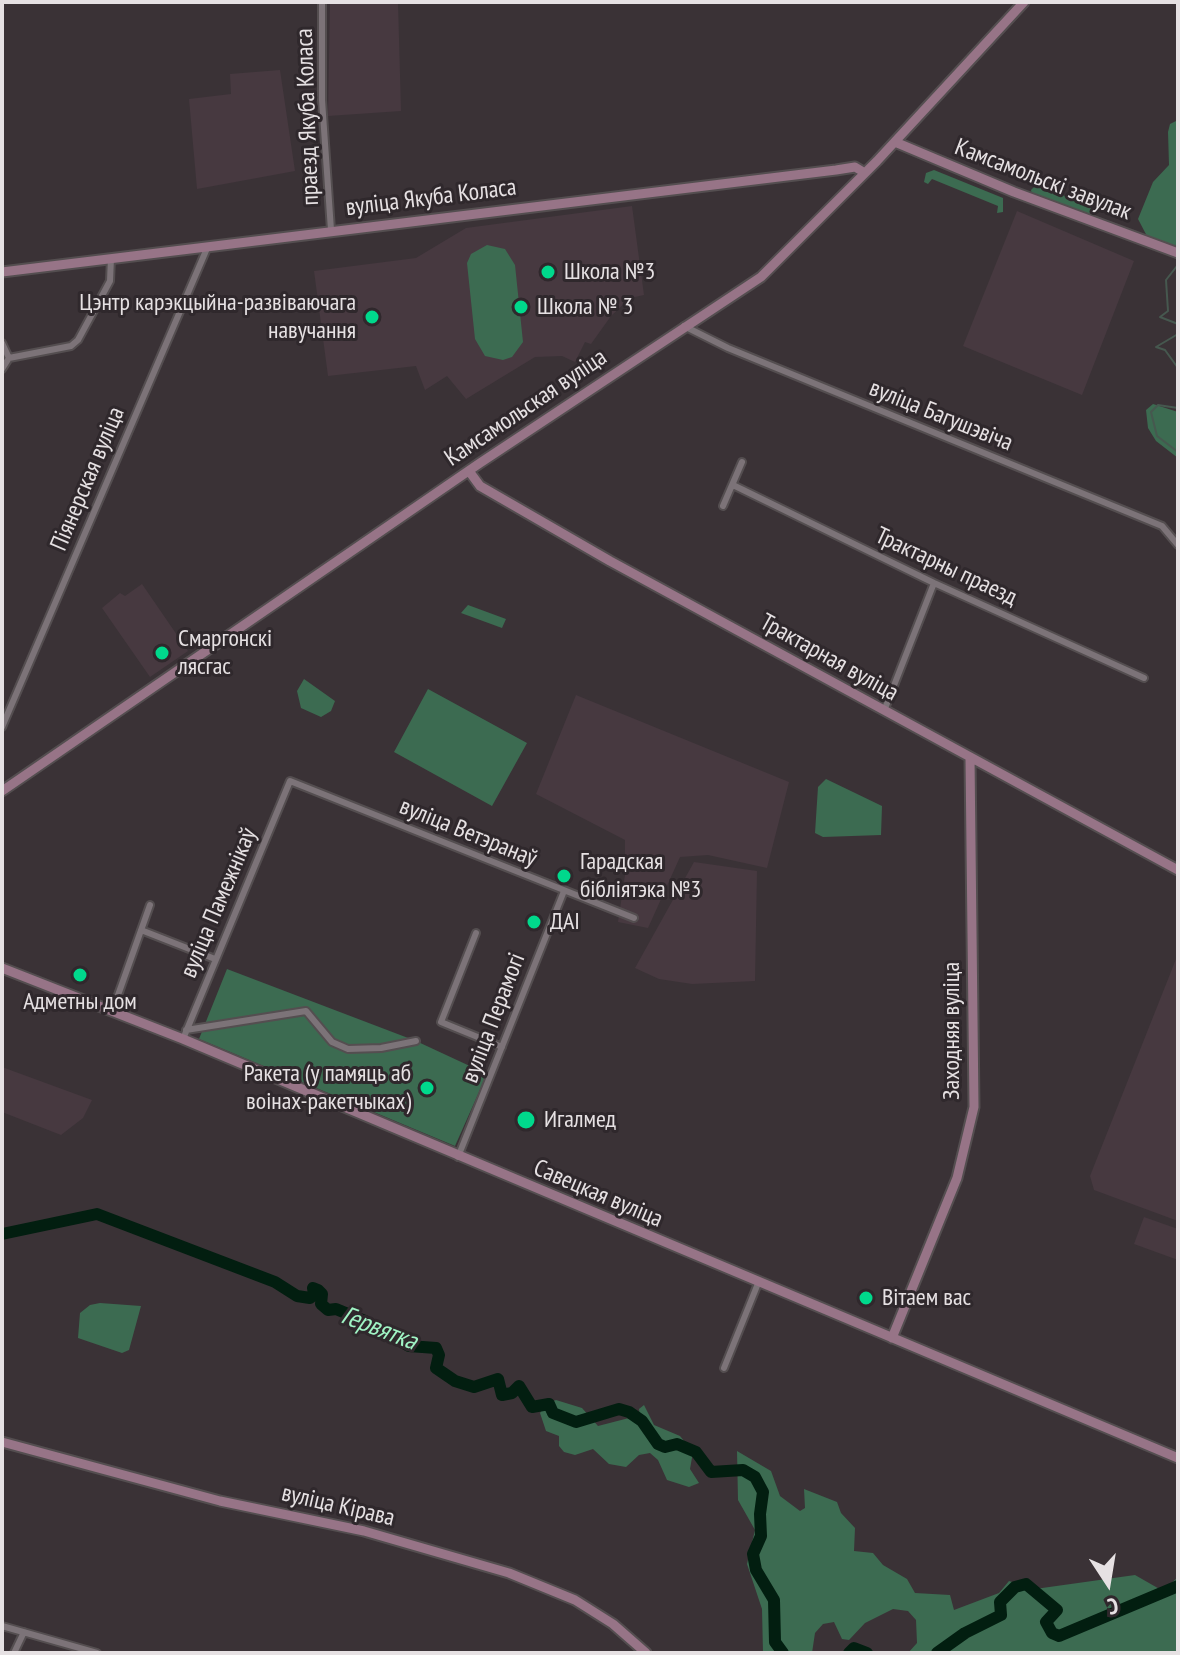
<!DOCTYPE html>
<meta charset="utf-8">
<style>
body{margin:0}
#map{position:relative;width:1180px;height:1655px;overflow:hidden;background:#3a3236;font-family:"PT Sans Narrow",sans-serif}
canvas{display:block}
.frame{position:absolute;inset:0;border:4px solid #e6e1e3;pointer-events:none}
.north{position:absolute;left:1068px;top:1543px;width:80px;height:80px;-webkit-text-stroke:6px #2f282c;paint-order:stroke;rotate:168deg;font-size:22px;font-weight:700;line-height:32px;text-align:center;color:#e6e1e3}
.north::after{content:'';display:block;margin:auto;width:28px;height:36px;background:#e6e1e3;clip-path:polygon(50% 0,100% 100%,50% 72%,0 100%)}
</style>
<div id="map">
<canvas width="1180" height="1655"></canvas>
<div class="frame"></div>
<div class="north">С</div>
</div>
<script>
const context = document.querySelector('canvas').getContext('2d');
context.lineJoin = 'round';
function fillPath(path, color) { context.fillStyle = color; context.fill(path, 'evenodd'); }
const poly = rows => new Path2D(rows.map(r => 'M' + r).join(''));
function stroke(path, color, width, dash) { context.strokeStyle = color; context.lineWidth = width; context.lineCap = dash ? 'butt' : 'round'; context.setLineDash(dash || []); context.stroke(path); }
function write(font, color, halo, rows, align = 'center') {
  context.font = font + ' "PT Sans Narrow",sans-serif'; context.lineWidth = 6; context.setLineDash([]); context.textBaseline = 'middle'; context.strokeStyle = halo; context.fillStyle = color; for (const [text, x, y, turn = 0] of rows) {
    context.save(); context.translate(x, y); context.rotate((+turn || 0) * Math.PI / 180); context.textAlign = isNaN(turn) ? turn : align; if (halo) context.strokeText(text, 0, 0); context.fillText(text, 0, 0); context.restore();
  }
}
const built = poly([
 [330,2,398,2,401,111,328,116],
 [280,70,295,171,197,189,189,99,231,94,230,74],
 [632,206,644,295,630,298,611,316,591,344,585,342,575,362,562,356,535,357,466,399,447,376,425,390,416,366,328,376,314,271,416,258,466,228],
 [1017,211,1134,261,1082,395,963,346],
 [142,584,188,651,150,677,102,608,120,593,125,596],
 [576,695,789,782,767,868,708,855,680,857,648,928,618,922,625,875,625,840,536,794],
 [694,862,757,871,755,981,692,984,659,979,635,968],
 [1178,954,1178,1221,1094,1190,1090,1176],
 [2,1067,92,1100,83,1118,61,1135,2,1112],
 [1144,1217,1178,1229,1178,1260,1134,1244]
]);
const green = poly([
 [1178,120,1178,250,1149,240,1138,219,1153,182,1169,165,1168,132,1170,124],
 [934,170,1003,198,1003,212,997,213,998,206,932,179,928,184,924,182,926,173],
 [1035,186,1092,205,1094,211,1089,214,1032,195,1031,190],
 [487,245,505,249,515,265,523,342,512,357,503,360,485,356,475,339,467,263,471,254],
 [1153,404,1178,412,1178,458,1156,441,1148,428,1146,410],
 [468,605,506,619,502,628,461,613],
 [304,679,335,701,331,711,321,717,301,708,297,691],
 [428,689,527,743,492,806,394,752],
 [826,779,882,806,881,835,823,837,815,833,818,787],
 [227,969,416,1041,487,1074,455,1146,199,1039],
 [100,1303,141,1306,129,1350,122,1353,78,1338,80,1313,90,1305],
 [556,1400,582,1408,598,1426,629,1418,641,1426,639,1409,644,1405,654,1425,680,1436,693,1452,690,1469,699,1483,689,1487,667,1480,658,1460,650,1453,639,1455,626,1467,609,1464,593,1449,575,1455,564,1452,559,1446,559,1436,546,1431,540,1413,546,1404],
 [737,1451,771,1471,780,1496,800,1511,805,1508,804,1489,837,1502,841,1513,855,1528,854,1551,873,1553,883,1565,907,1579,915,1593,950,1595,954,1610,999,1593,1009,1581,1035,1589,1135,1575,1163,1591,1178,1577,1178,1653,908,1653,917,1643,916,1620,908,1611,893,1609,865,1623,849,1640,842,1639,834,1622,823,1624,815,1633,812,1653,763,1653,762,1609,747,1564,755,1530,738,1500]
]);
const stream = poly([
 [1178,248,1178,245],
 [1177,266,1166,280,1168,311,1160,317,1178,324],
 [1178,334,1156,347,1165,350,1178,368],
 [1178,408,1158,405,1151,412,1157,436,1178,452]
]);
const river = poly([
 [2,1234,97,1214,275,1282,297,1296,310,1298,314,1294,313,1288,318,1290,322,1294,321,1304,328,1310,336,1309,365,1321,409,1346,436,1348,439,1355,436,1368,455,1381,474,1387,498,1379,502,1395,512,1393,519,1386,532,1407,549,1404,553,1413,576,1422,619,1409,629,1412,642,1421,658,1444,665,1447,677,1444,696,1452,711,1472,743,1470,755,1477,763,1492,760,1514,761,1536,753,1554,756,1570,774,1600,775,1642,783,1653],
 [849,1653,854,1648,867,1653],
 [937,1653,965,1633,1001,1615,1000,1602,1015,1587,1026,1584,1057,1610,1046,1622,1052,1633,1059,1636,1178,1586]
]);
const street = poly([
 [322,2,322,100,331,230],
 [684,326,728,348,1162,526,1178,545],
 [2,343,9,358,2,369],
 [9,358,71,346,78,340,110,281,111,258],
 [735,486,934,583,1144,678],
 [723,506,742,462],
 [884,711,934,583],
 [2,727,208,246],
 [141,930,215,959],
 [476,933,441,1022,502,1047],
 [112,1012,150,905],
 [186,1030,306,1011,332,1042,348,1049,381,1048,416,1041],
 [183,1039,290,781,634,918],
 [458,1157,564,891],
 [724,1368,759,1281],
 [2,1626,97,1653],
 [14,1653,24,1632]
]);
const secondary = poly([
 [895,142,1014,192,1178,253],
 [2,272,836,170,855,167,865,173],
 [469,471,480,486,610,561,1178,870],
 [2,791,480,463,761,277,877,161,1024,2],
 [2,968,183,1039,1178,1458],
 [892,1338,957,1178,974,1107,970,758],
 [2,1442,220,1501,364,1531,509,1573,575,1600,613,1624,646,1653]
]);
const markers = [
 [548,272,8,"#00d98c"],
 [521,307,8,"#00d98c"],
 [372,317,8,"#00d98c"],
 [162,653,8,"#00d98c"],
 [564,876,8,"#00d98c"],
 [534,922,8,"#00d98c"],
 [80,975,8,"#00d98c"],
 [427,1088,8,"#00d98c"],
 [526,1120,10,"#00d98c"],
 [866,1298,8,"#00d98c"]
];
const streetNames = [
 ["праезд Якуба Коласа",308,117,-92],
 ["Камсамольскі завулак",1043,180,21],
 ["вуліца Якуба Коласа",431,198,-7],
 ["Камсамольская вуліца",526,408,-34],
 ["вуліца Багушэвіча",941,416,22],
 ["Піянерская вуліца",88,479,-67],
 ["Трактарны праезд",946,567,25],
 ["Трактарная вуліца",829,658,29],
 ["вуліца Ветэранаў",468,833,22],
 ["вуліца Памежнікаў",219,903,-67],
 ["вуліца Перамогі",494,1018,-69],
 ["Заходняя вуліца",952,1031,-90],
 ["Савецкая вуліца",598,1194,23],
 ["вуліца Кірава",338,1506,13]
];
const poiNames = [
 ["Школа №3",564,272],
 ["Цэнтр карэкцыйна-развіваючага",356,303,"right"],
 ["навучання",356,331,"right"],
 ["Школа № 3",537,307],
 ["Смаргонскі",178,639],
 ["лясгас",178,667],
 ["Гарадская",580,862],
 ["бібліятэка №3",580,890],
 ["ДАІ",550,922],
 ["Адметны дом",80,1002,"center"],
 ["Ракета (у памяць аб",411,1074,"right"],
 ["воінах-ракетчыках)",411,1102,"right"],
 ["Игалмед",544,1120],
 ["Вітаем вас",882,1298]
];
const waterNames = [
 ["Гервятка",379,1329,21]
];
fillPath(built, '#473940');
fillPath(green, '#3c6b51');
stroke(stream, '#46584f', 2);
stroke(river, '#021e10', 12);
stroke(street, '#544e50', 10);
stroke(secondary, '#544e50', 13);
stroke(street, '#7c7378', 6);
stroke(secondary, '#977487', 9);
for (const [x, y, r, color] of markers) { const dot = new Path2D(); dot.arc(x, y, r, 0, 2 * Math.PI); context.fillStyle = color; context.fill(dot); stroke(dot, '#2f282c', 3); }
write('24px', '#e6e1e3', '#2f282c', streetNames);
write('24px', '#e6e1e3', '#2f282c', poiNames, 'left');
write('italic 26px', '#a0f5c5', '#2f282c', waterNames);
</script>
